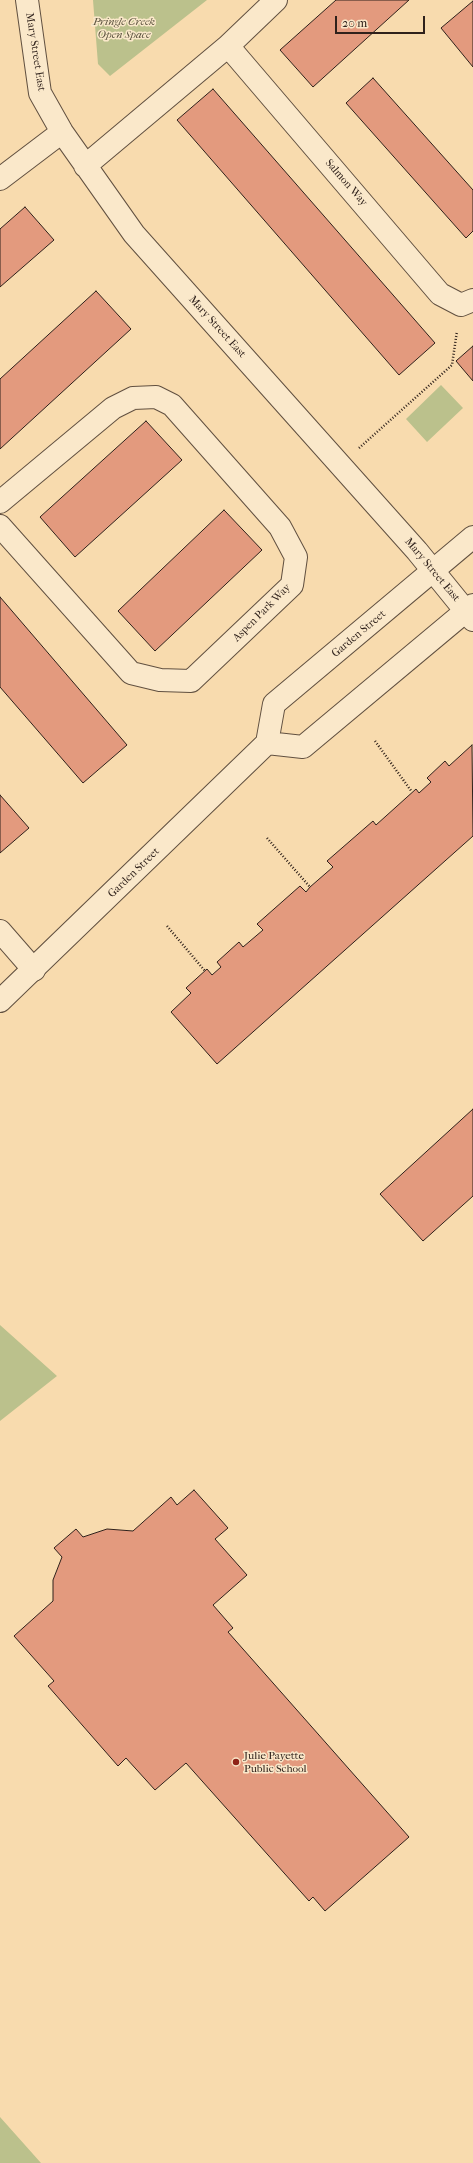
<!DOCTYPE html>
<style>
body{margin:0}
#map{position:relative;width:473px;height:2163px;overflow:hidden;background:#f8dbae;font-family:"IM FELL French Canon",serif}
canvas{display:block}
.scale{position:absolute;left:335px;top:16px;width:90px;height:18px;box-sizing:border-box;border:2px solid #2f211b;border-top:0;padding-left:5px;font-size:12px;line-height:14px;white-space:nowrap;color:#2f211b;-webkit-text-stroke:3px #fae8ca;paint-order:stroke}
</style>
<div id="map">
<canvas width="473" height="2163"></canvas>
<div class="scale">20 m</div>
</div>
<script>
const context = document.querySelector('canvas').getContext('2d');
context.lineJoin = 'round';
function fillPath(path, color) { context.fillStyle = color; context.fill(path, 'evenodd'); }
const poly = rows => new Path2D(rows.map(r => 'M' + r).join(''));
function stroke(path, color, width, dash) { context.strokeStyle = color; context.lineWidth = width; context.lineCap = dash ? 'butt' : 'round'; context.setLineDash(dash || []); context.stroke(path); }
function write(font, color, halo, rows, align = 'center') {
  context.font = font + ' "IM FELL French Canon",serif'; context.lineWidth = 3; context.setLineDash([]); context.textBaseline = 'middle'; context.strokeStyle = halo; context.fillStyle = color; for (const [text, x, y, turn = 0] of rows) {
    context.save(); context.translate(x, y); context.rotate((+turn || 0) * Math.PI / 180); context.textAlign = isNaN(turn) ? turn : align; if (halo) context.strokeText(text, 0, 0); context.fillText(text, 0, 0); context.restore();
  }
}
const green = poly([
 [93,0,207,0,110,76,98,64],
 [441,385,463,408,427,442,406,419],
 [0,1325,57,1376,0,1421],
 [0,2117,41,2163,0,2163]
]);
const building = poly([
 [336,0,409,0,313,87,280,50,336,0],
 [473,1,473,67,441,28,473,1],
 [373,78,473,190,473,231,466,238,346,103,373,78],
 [213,89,435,343,399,375,177,120,213,89],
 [25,207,54,240,0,287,0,229,25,207],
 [96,291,131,329,0,449,0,379,96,291],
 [473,346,473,381,456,361,473,346],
 [146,421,182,460,75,557,40,517,146,421],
 [224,510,262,550,155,651,118,611,224,510],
 [0,597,127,745,83,783,0,687,0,597],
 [472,745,473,836,217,1064,171,1012,191,993,186,988,207,969,212,975,221,967,217,962,239,942,243,947,263,930,257,924,300,886,306,892,310,887,333,867,327,861,373,821,376,825,416,789,419,793,431,782,427,778,445,761,449,766,472,745],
 [0,795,29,828,0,853,0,795],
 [473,1109,473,1196,423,1241,380,1194,473,1109],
 [194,1490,228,1528,215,1539,247,1575,213,1605,233,1628,228,1632,409,1837,325,1911,313,1897,309,1901,186,1763,155,1790,126,1758,118,1766,48,1686,54,1681,14,1636,53,1601,53,1580,62,1557,54,1548,76,1529,83,1537,107,1529,133,1531,171,1497,177,1505,194,1490]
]);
const path = poly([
 [359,448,452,365,457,331],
 [375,741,412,792],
 [267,838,310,887],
 [167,926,205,971]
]);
const minor = poly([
 [27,0,40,93,62,132,134,234,417,551,473,620],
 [228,46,440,294,461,305,473,300],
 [85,166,228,46,276,0],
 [0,179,62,132],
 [0,502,113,408,133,398,156,397,172,405,280,527,296,557,292,585,191,681,160,680,131,673,0,526],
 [0,931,34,970]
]);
const tertiary = poly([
 [267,743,303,747,473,605],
 [0,1001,267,743,274,704,473,537]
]);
const markers = [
 [236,1762,4,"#8f2418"]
];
const parkNames = [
 ["Pringle Creek",124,22],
 ["Open Space",124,35]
];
const streetNames = [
 ["Mary Street East",35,52,81],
 ["Salmon Way",346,183,49],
 ["Mary Street East",217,327,48],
 ["Mary Street East",432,570,50],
 ["Aspen Park Way",262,613,-45],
 ["Garden Street",359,634,-40],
 ["Garden Street",134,873,-44]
];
const poiNames = [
 ["Julie Payette",244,1756],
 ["Public School",244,1769]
];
fillPath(green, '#bbc18c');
fillPath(building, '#e39a7e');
stroke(building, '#2f211b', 1);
stroke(minor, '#615040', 24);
stroke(tertiary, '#615040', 24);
stroke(path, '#2f211b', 2.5, [1, 2]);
stroke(minor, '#fae8ca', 22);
stroke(tertiary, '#fae8ca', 22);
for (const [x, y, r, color] of markers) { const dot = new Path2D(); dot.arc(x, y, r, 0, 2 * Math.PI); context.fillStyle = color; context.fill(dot); stroke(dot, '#fae8ca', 1.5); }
write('italic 11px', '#59513d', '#fae8ca', parkNames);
write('11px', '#2f211b', '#fae8ca', streetNames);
write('11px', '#2f211b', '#fae8ca', poiNames, 'left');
</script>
